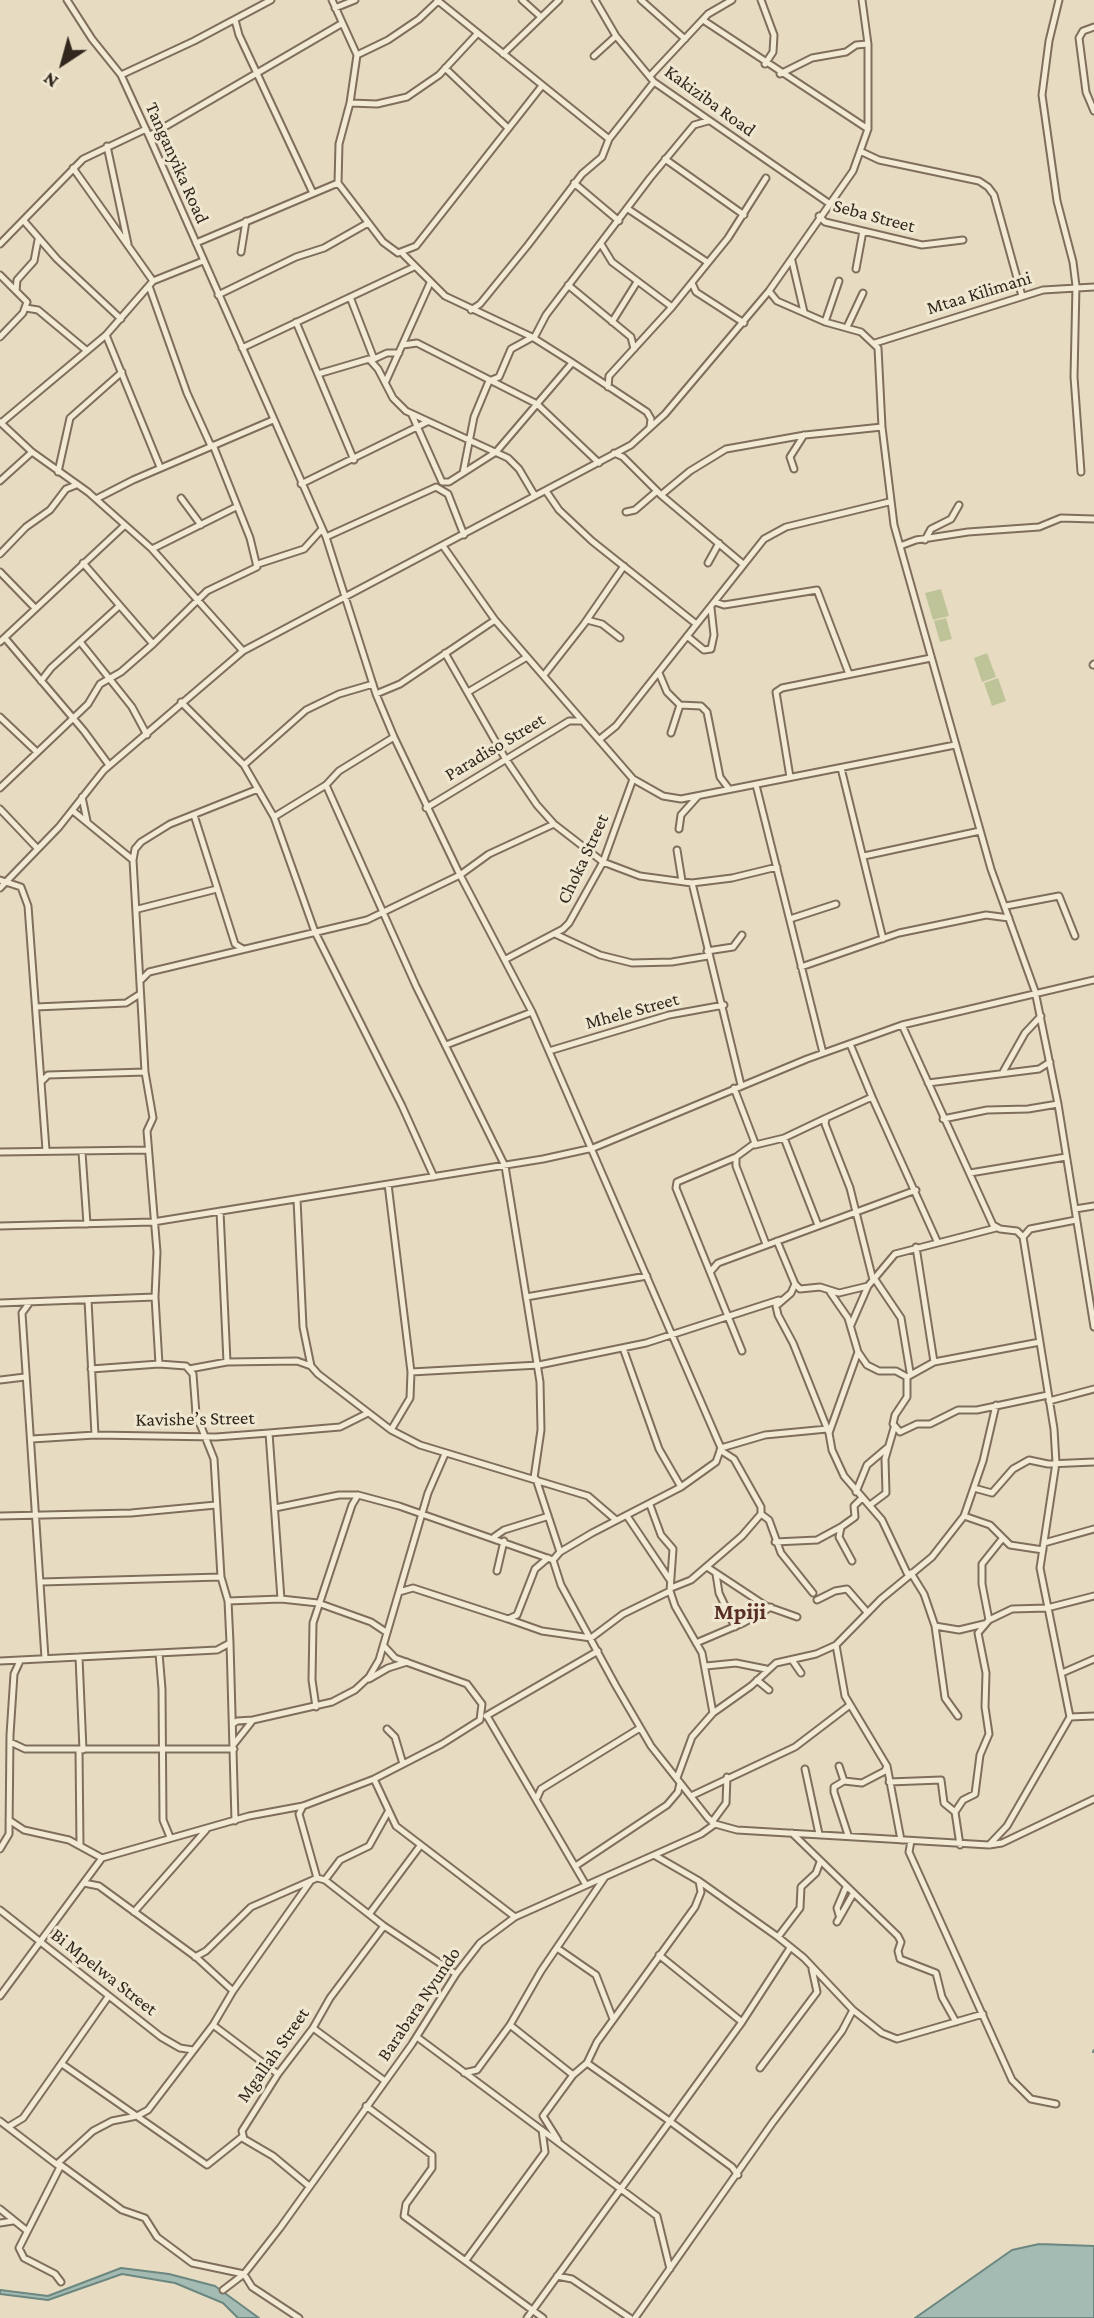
<!DOCTYPE html>
<meta charset="utf-8">
<style>
body{margin:0}
#map{position:relative;width:1094px;height:2318px;overflow:hidden;background:#e7dcc2;font-family:"Crimson Pro",serif}
canvas{display:block}
.north{position:absolute;left:28px;top:28px;width:70px;height:70px;-webkit-text-stroke:5px #f0e7d1;paint-order:stroke;rotate:216deg;font-size:19px;font-weight:700;line-height:28px;text-align:center;color:#31271e}
.north::after{content:'';display:block;margin:auto;width:24px;height:32px;background:#31271e;clip-path:polygon(50% 0,100% 100%,50% 72%,0 100%)}
</style>
<div id="map">
<canvas width="1094" height="2318"></canvas>
<div class="north">N</div>
</div>
<script>
const context = document.querySelector('canvas').getContext('2d');
context.lineJoin = 'round';
function fillPath(path, color) { context.fillStyle = color; context.fill(path, 'evenodd'); }
const poly = rows => new Path2D(rows.map(r => 'M' + r).join(''));
function stroke(path, color, width, dash) { context.strokeStyle = color; context.lineWidth = width; context.lineCap = dash ? 'butt' : 'round'; context.setLineDash(dash || []); context.stroke(path); }
function write(font, color, halo, rows, align = 'center') {
  context.font = font + ' "Crimson Pro",serif'; context.lineWidth = 6; context.setLineDash([]); context.textBaseline = 'middle'; context.strokeStyle = halo; context.fillStyle = color; for (const [text, x, y, turn = 0] of rows) {
    context.save(); context.translate(x, y); context.rotate((+turn || 0) * Math.PI / 180); context.textAlign = isNaN(turn) ? turn : align; if (halo) context.strokeText(text, 0, 0); context.fillText(text, 0, 0); context.restore();
  }
}
const green = poly([
 [941,589,949,616,933,620,925,593],
 [946,618,952,639,940,642,934,621],
 [987,653,996,677,982,682,974,658],
 [998,678,1006,701,992,706,984,683]
]);
const water = poly([
 [1039,2244,1094,2246,1094,2318,915,2318,1012,2250,1039,2244],
 [121,2268,169,2274,215,2286,259,2318,238,2318,223,2303,175,2283,122,2274,48,2300,0,2294,0,2290,48,2296,121,2268]
]);
const stream = poly([
 [1093,2052,1094,2050]
]);
const minor = poly([
 [67,0,92,39,121,75,149,136,326,537,376,694,394,737,460,875,532,1012,721,1448,716,1462,681,1487,592,1533,560,1552,553,1560,561,1585,616,1686,651,1746,708,1818,715,1824,737,1830,989,1845,1002,1843,1094,1799],
 [332,0,357,55,350,103,339,144,338,183,383,242,398,253,416,246,541,87],
 [437,0,609,139],
 [522,0,541,17],
 [595,0,616,36,654,82,830,204],
 [641,0,685,39],
 [761,0,774,35,773,52,765,64],
 [1059,0,1049,41,1042,95,1057,201,1073,262,1076,286,1074,377,1081,472],
 [335,8,355,0],
 [235,20,239,35,312,191],
 [703,20,868,129],
 [1094,27,1083,31,1079,38,1086,92,1094,111],
 [503,54,559,0],
 [357,55,388,40,419,19,438,1],
 [594,56,616,36],
 [445,68,508,128],
 [780,74,812,58,846,52,856,45,868,44],
 [121,75,194,41,271,0],
 [650,76,708,14,732,0],
 [350,103,377,104,407,97,439,75,478,33],
 [149,136,341,24],
 [107,146,128,244],
 [862,152,879,160,979,181,988,187,994,195,1022,296],
 [665,159,744,215],
 [73,168,153,281],
 [574,183,619,221],
 [628,209,707,262],
 [819,216,825,222,922,245,963,240],
 [24,221,57,259,121,319],
 [196,243,338,183],
 [0,244,83,159,146,129],
 [601,244,612,262,672,307],
 [241,252,246,221],
 [403,254,445,296,532,337,570,361,647,412,651,419,650,427],
 [792,261,804,312],
 [856,269,863,231],
 [0,275,27,302,23,313,0,337],
 [692,283,696,292,744,323],
 [568,285,631,337,634,349],
 [149,286,187,393,211,446],
 [16,291,17,280,34,261,38,240],
 [769,291,777,301,825,322,861,332,878,348,882,427,894,525,991,869,1035,991,1058,1104,1094,1327],
 [218,295,296,257,324,248,368,223],
 [350,297,374,359],
 [26,308,38,310,86,350],
 [471,310,480,304,528,245,582,174,602,157,609,139,654,82],
 [296,322,354,460],
 [612,322,637,282],
 [825,322,839,281],
 [847,327,863,293],
 [534,338,546,315,650,178,694,125,708,121],
 [875,343,1043,290,1094,287],
 [403,345,417,343,537,404,599,463],
 [242,348,414,267],
 [374,359,387,353,399,353],
 [318,374,369,359,378,369,393,398,406,411,508,458,519,469,535,496],
 [386,381,430,283],
 [608,387,609,376,672,307,728,238,766,178],
 [412,415,442,482,449,482,496,452,572,363],
 [0,422,32,452,88,492,152,549,243,651],
 [1,423,106,335],
 [614,453,623,457,661,495,743,564],
 [160,467,106,335,153,281,203,261],
 [794,469,790,457,804,435],
 [58,472,70,418,122,372],
 [463,473,474,417,489,381,499,377,511,349,531,338],
 [0,481,32,452],
 [301,484,427,422],
 [546,491,559,510,592,541,695,623],
 [661,495,690,471,726,449,805,435,882,427],
 [181,498,201,525],
 [96,499,133,480,273,420],
 [626,512,635,510,657,491],
 [326,537,436,487,448,494,464,535],
 [925,540,931,529,951,519,959,505],
 [443,546,495,620,633,779,663,796,681,799,955,745],
 [900,546,916,540,968,532,1039,527,1061,518,1094,519],
 [152,549,236,507],
 [0,554,26,527,50,510,66,489,76,485],
 [83,563,153,644],
 [708,563,719,543],
 [258,564,304,549,322,529],
 [0,572,35,608],
 [715,602,724,605,817,590,849,674],
 [587,620,602,624,620,638],
 [687,636,704,650,711,649,714,635,711,608],
 [5,638,84,731,109,765],
 [0,642,125,525],
 [81,643,132,707,147,735],
 [445,653,505,758,537,805,554,824,603,862,640,876,692,883,732,878,777,867],
 [1093,665,1094,664],
 [659,673,667,692,680,705,701,706,707,712,720,777,729,789],
 [544,675,584,624,624,566],
 [41,681,51,668,118,607],
 [468,692,527,657],
 [376,694,400,684,495,620],
 [181,702,244,765,274,817,315,932,402,1106,434,1177],
 [0,717,37,752],
 [671,733,680,705],
 [394,737,339,771,326,785,416,986,505,1166,540,1382,541,1430,534,1478],
 [600,739,616,726,764,539,786,527,889,502],
 [244,765,306,710,339,694,373,684],
 [841,768,883,939],
 [790,777,776,692,782,688,931,658],
 [756,785,823,1053],
 [0,788,88,704,100,684,121,672,153,644,207,591,257,567,250,538,213,445],
 [82,797,87,821],
 [426,808,569,721,582,721],
 [0,809,37,848],
 [73,811,133,860],
 [194,815,235,944,243,949],
 [274,817,326,785],
 [679,829,681,815,698,796],
 [677,850,682,881],
 [864,856,980,831],
 [0,880,21,887,28,906,46,1150],
 [692,883,741,1085],
 [0,888,59,827,104,770,243,651,631,445,665,414,769,291,853,171,868,129,868,44,862,0],
 [1006,906,1059,896,1075,936],
 [138,909,217,889],
 [790,919,836,904],
 [555,934,600,955,632,963,672,962,708,956],
 [707,951,733,947,742,935],
 [506,959,563,929,569,923,603,862,633,779],
 [801,967,899,933,986,915,1009,918],
 [141,980,149,972,367,920,460,875,489,854,554,824],
 [36,1007,126,1003,140,994],
 [902,1025,993,1225,1000,1229,1017,1231,1023,1237,1054,1429,1056,1463,1040,1568,1070,1717,1007,1826,989,1845],
 [850,1044,872,1097,826,1118,825,1124,850,1188,873,1280],
 [446,1045,532,1012],
 [549,1051,669,1015,724,1005],
 [1003,1072,1025,1033,1041,1016],
 [42,1081,48,1075,145,1072],
 [928,1083,1039,1069,1050,1062],
 [734,1088,755,1143,736,1157,736,1166,766,1244],
 [872,1097,937,1241],
 [943,1119,987,1110,1028,1109,1058,1104],
 [784,1138,818,1225],
 [755,1145,784,1138,826,1118],
 [0,1152,148,1150],
 [82,1152,87,1224],
 [736,1157,677,1182,676,1188,742,1351],
 [970,1173,1066,1157],
 [388,1184,411,1372,410,1398,391,1430],
 [297,1199,303,1327,311,1366,318,1374,391,1430,420,1445,588,1496,616,1520],
 [1075,1209,1094,1206],
 [220,1211,227,1362],
 [0,1226,153,1222,543,1159,593,1148,807,1059,902,1025,1094,980],
 [1023,1237,1030,1229,1076,1220],
 [777,1241,795,1284,800,1289,820,1287,839,1293,868,1286],
 [916,1247,934,1362],
 [711,1271,718,1263,916,1190],
 [874,1278,901,1318,910,1372],
 [795,1284,791,1293,776,1306,778,1315,793,1343,829,1433],
 [830,1292,848,1318,858,1352,867,1365,879,1371,896,1371,907,1377,907,1397,895,1415,893,1424,900,1432,917,1424,930,1424,958,1410,977,1410,1048,1395],
 [526,1297,647,1276],
 [88,1300,95,1435],
 [30,1302,22,1313,45,1658],
 [0,1303,155,1297],
 [851,1325,868,1286,895,1254,996,1228],
 [623,1348,659,1449,681,1487],
 [858,1352,829,1433,832,1450,844,1476,882,1520,908,1575],
 [91,1369,159,1364],
 [189,1369,227,1362,297,1361,311,1366],
 [411,1372,539,1365,573,1358,646,1343,779,1300],
 [907,1377,934,1362,1040,1342],
 [0,1380,25,1377],
 [1049,1401,1094,1389],
 [269,1433,281,1599],
 [32,1439,95,1435,216,1437,269,1433,340,1427,368,1413],
 [721,1448,765,1435,827,1429],
 [536,1479,560,1552],
 [974,1488,992,1493,1013,1469,1029,1460,1048,1464,1094,1462],
 [856,1492,867,1465,887,1448],
 [650,1505,661,1535,673,1549,670,1591,675,1606,702,1653,713,1713],
 [870,1505,886,1493,885,1459,894,1428],
 [275,1508,339,1495,358,1495,399,1506,553,1560],
 [761,1514,769,1520,781,1553,813,1593],
 [0,1516,131,1513,216,1505],
 [627,1516,670,1580],
 [964,1516,990,1525,1010,1545,1043,1550],
 [494,1537,504,1530,546,1517],
 [775,1542,817,1540,841,1527],
 [1044,1543,1094,1529],
 [852,1561,839,1537,841,1527,855,1517,854,1506,862,1498],
 [707,1567,766,1606,797,1617],
 [497,1571,504,1541],
 [911,1573,924,1594,935,1626,959,1630,984,1624],
 [716,1574,719,1593,735,1627],
 [41,1582,221,1577],
 [671,1588,691,1580,742,1536,761,1514,761,1507,734,1459,720,1450],
 [399,1592,413,1588,508,1619,517,1615,535,1569,548,1558],
 [817,1600,835,1591,847,1589,867,1612],
 [228,1601,281,1599,318,1603,371,1622,386,1632],
 [508,1619,542,1631,591,1638,623,1614,670,1591],
 [989,1620,982,1584,982,1564,1002,1539],
 [935,1626,945,1698,958,1716],
 [230,1643,235,1821],
 [696,1643,743,1623,771,1607],
 [836,1645,845,1696,887,1766,901,1840],
 [159,1653,162,1689,163,1820,170,1837],
 [79,1657,83,1750],
 [792,1660,801,1673],
 [0,1661,217,1650,230,1643,228,1601,221,1577,214,1459,196,1414,193,1374,186,1366,159,1364,155,1297,157,1252,147,1131,153,1118,145,1072,133,860,135,849,141,842,170,824,258,789],
 [706,1666,736,1663,766,1669],
 [1062,1673,1094,1659],
 [369,1679,388,1668,407,1662],
 [757,1680,769,1690],
 [316,1707,312,1680,313,1623,352,1505,358,1495],
 [486,1716,598,1651],
 [487,1716,586,1885],
 [1070,1717,1094,1716],
 [233,1724,237,1721,253,1720],
 [387,1729,395,1737,403,1764],
 [10,1742,25,1749,234,1749],
 [234,1744,253,1720,332,1702,355,1690,369,1677,379,1660,428,1493,445,1454],
 [79,1750,80,1846],
 [839,1766,844,1781,834,1787,834,1792,848,1835],
 [805,1769,819,1834],
 [677,1778,692,1737,713,1713,751,1686,776,1663,816,1654,836,1645,881,1599,932,1557,964,1516,983,1461,996,1405],
 [374,1779,396,1826,515,1917],
 [844,1781,862,1783,885,1771,887,1766],
 [889,1782,941,1780,944,1803,955,1812,960,1845],
 [691,1796,795,1747,850,1705],
 [537,1798,541,1789,640,1728],
 [303,1806,299,1814,317,1878,325,1880,384,1926,456,1974],
 [955,1812,963,1800,975,1794,980,1755,989,1734,985,1707,986,1673,978,1633,989,1620,1012,1609,1047,1608,1094,1596],
 [9,1820,24,1830,69,1840,102,1858],
 [712,1822,726,1803,727,1777],
 [792,1833,898,1936,901,1942,898,1951,900,1959,936,1973,942,1997,956,2022],
 [911,1841,909,1852,1012,2080,1031,2099,1056,2104],
 [0,1849,9,1834,10,1735,14,1674,20,1661],
 [577,1865,667,1805,678,1792,680,1783],
 [325,1880,340,1860,369,1846,388,1812],
 [84,1883,99,1886,196,1957,233,1991,213,2025,148,2110,137,2116,112,2121,93,2131,58,2163,122,2210,145,2218,157,2237,192,2263,244,2274,252,2287,299,2318],
 [0,1910,161,2037,180,2048,193,2050],
 [134,1912,206,1830],
 [370,1913,420,1846],
 [839,1915,837,1908,846,1887],
 [837,1922,853,1894],
 [778,1937,800,1908,801,1887,816,1873,820,1862],
 [557,1948,596,1975,613,2019],
 [659,1955,742,2022],
 [195,1957,206,1951,251,1907,317,1878],
 [233,1991,310,1882],
 [0,1996,102,1858,249,1816,303,1806,374,1779,442,1744,480,1720,482,1704,467,1684,395,1658,384,1646],
 [853,2010,882,2033,897,2039,983,2014],
 [213,2025,278,2074],
 [510,2025,573,2075],
 [313,2028,385,2081],
 [417,2037,657,2216,670,2269],
 [587,2063,668,2120,732,2167,738,2175],
 [62,2064,207,2165,242,2137],
 [760,2068,817,1992,812,1969],
 [464,2073,477,2070,510,2025,541,1971,605,1877],
 [366,2106,432,2155,432,2168,406,2204,404,2216,543,2318],
 [0,2121,60,2167,19,2248,24,2258,55,2274,61,2282],
 [8,2127,23,2118,108,1997],
 [558,2140,543,2116,573,2075,587,2063,597,2042,695,1907,701,1892,699,1881],
 [309,2186,273,2156,244,2139,242,2131,278,2074,313,2028,330,1998,384,1926],
 [0,2209,26,2230],
 [0,2223,13,2221],
 [466,2260,545,2152,542,2130],
 [557,2276,572,2279,630,2318],
 [223,2290,244,2274,280,2228,412,2044,456,1974,480,1943,515,1917,701,1834,715,1824],
 [527,2318,742,2022,790,1948],
 [635,2318,773,2122,842,2031,853,2010,804,1958,778,1937,699,1881,654,1855]
]);
const streetNames = [
 ["Kakiziba Road",710,101,36],
 ["Tanganyika Road",177,163,66],
 ["Seba Street",874,216,15],
 ["Mtaa Kilimani",979,293,-17],
 ["Paradiso Street",495,747,-31],
 ["Choka Street",583,859,-65],
 ["Mhele Street",632,1011,-15],
 ["Kavishe’s Street",195,1419,-1],
 ["Bi Mpelwa Street",104,1972,38],
 ["Barabara Nyundo",419,2004,-56],
 ["Mgallah Street",273,2055,-55]
];
const quarterNames = [
 ["Mpiji",740,1612]
];
fillPath(green, '#bfc498');
fillPath(water, '#a4bbb4');
stroke(water, '#6c8780', 2);
stroke(stream, '#6c8780', 2);
stroke(minor, '#7f6e5c', 9);
stroke(minor, '#f3ead4', 5);
write('19px', '#31271e', '#f0e7d1', streetNames);
write('bold 23px', '#582d23', '#f0e7d1', quarterNames);
</script>
